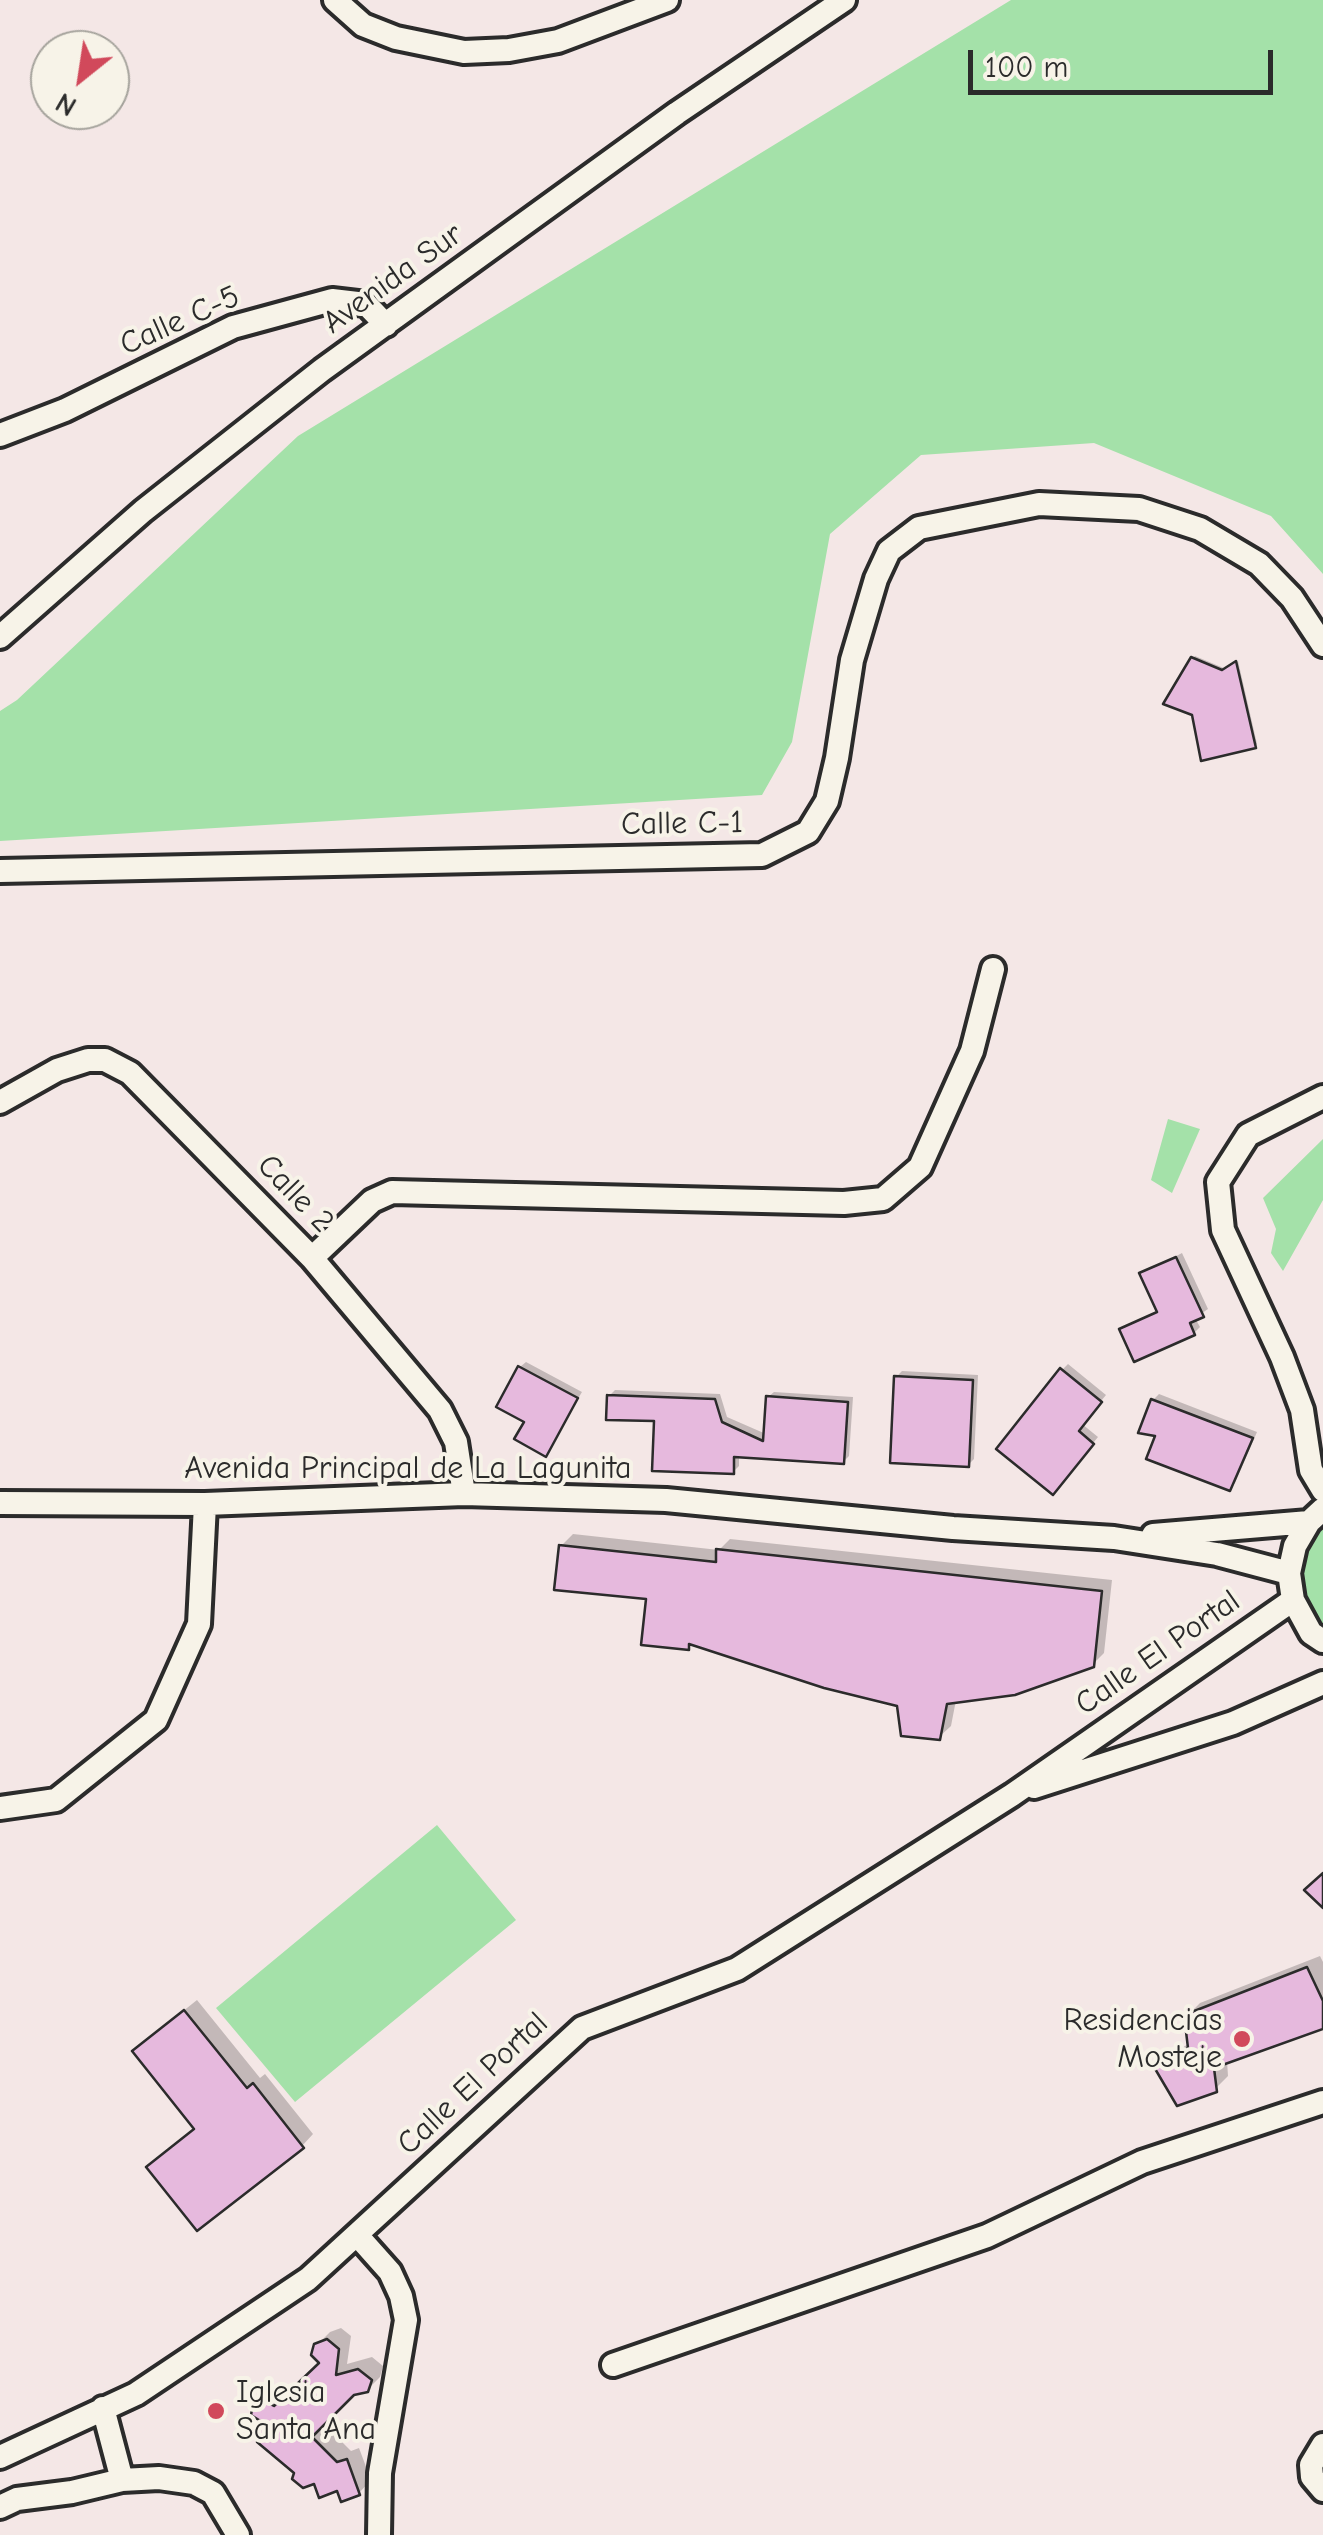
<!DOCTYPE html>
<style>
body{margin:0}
#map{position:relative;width:1323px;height:2535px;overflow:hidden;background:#f4e7e6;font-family:"Comic Neue",sans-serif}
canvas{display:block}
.north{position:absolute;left:30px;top:30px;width:100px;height:100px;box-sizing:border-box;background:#f7f3e8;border:2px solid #a5a39c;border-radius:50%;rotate:210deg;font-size:28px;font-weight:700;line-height:40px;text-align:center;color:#2b2b2b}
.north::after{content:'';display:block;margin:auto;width:35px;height:45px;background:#d1495b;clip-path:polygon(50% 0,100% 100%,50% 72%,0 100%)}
.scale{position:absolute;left:968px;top:50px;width:305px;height:45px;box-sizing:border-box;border:5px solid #2b2b2b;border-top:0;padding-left:12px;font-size:30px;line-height:35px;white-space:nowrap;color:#2b2b2b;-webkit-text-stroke:8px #f7f3e8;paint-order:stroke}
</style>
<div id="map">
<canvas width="1323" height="2535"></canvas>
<div class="north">N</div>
<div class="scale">100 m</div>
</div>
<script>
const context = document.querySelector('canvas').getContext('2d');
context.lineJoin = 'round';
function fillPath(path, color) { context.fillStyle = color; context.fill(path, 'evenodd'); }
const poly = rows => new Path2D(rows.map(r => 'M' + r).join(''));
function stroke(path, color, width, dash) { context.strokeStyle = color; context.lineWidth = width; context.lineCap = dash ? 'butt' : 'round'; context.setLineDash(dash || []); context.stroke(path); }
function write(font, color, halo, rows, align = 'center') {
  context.font = font + ' "Comic Neue",sans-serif'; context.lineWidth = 8; context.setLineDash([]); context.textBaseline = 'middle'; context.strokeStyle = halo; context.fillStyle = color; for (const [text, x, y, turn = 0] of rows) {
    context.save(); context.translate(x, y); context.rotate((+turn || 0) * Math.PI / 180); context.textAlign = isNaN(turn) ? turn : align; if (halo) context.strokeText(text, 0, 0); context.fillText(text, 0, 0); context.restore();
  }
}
const green = poly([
 [1011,0,1323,0,1323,574,1271,516,1094,443,921,455,830,534,792,742,762,795,0,841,0,711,17,700,298,436],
 [1168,1119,1200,1129,1172,1193,1151,1180],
 [1323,1139,1323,1200,1283,1271,1271,1253,1276,1229,1263,1198],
 [1323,1523,1323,1624,1310,1609,1300,1580,1305,1549],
 [437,1825,516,1920,295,2102,216,2008]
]);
const shadow = poly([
 [1195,656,1226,669,1238,661,1257,744,1255,746,1193,658],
 [1182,1253,1208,1309,1195,1318,1200,1327,1194,1333,1122,1330,1159,1310,1142,1274],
 [526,1362,582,1392,545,1454,527,1421,520,1367],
 [1068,1364,1106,1395,1082,1424,1098,1437,1058,1486,1062,1370],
 [902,1371,978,1375,974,1459,968,1465,896,1377],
 [615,1390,720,1394,727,1417,766,1434,768,1397,774,1392,853,1397,849,1456,843,1462,739,1455,739,1466,733,1472,656,1419,609,1396],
 [1159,1394,1257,1432,1235,1483,1230,1488,1159,1434,1153,1400],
 [573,1534,719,1550,730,1539,1112,1580,1104,1653,1092,1665,956,1700,951,1726,939,1737,899,1704,692,1643,688,1647,648,1597,561,1546],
 [1320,1956,1323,1962,1323,2027,1227,2061,1228,2076,1215,2089,1157,2067,1170,2055,1190,2043,1187,2016,1200,2003],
 [197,2000,260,2078,265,2074,313,2134,302,2146,147,2040],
 [341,2328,351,2336,347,2364,372,2357,383,2366,380,2377,367,2390,352,2392,322,2422,351,2451,359,2448,371,2480,359,2493,315,2481,297,2472,255,2405,277,2388,288,2395,322,2362,317,2345,330,2332]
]);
const building = poly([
 [1191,657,1222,670,1236,661,1256,748,1201,761,1192,715,1163,704,1191,657],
 [1176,1257,1204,1317,1190,1323,1195,1335,1134,1362,1119,1329,1157,1312,1139,1273,1176,1257],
 [518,1366,578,1398,546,1457,514,1439,524,1422,496,1407,518,1366],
 [1060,1368,1102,1402,1079,1431,1094,1444,1053,1495,996,1449,1060,1368],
 [894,1376,973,1380,969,1467,890,1463,894,1376],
 [607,1395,715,1399,722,1422,763,1441,766,1396,848,1402,844,1464,734,1457,734,1474,652,1471,654,1421,606,1420,607,1395],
 [1151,1399,1253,1438,1230,1491,1146,1459,1155,1436,1138,1433,1151,1399],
 [559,1545,716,1562,716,1549,1102,1591,1094,1667,1015,1695,947,1704,940,1740,901,1736,897,1706,824,1688,689,1644,689,1650,641,1645,646,1599,554,1590,559,1545],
 [1323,1873,1323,1908,1304,1890,1323,1873],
 [1307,1967,1323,2001,1323,2029,1214,2068,1217,2092,1177,2106,1154,2067,1188,2048,1184,2015,1307,1967],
 [184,2010,247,2088,253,2083,304,2148,197,2231,146,2167,194,2129,132,2051,184,2010],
 [327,2339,339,2349,336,2375,358,2369,372,2380,368,2392,354,2395,312,2437,337,2462,347,2459,360,2495,341,2502,337,2491,319,2498,314,2484,303,2488,292,2479,294,2473,257,2442,262,2422,251,2415,253,2404,262,2400,274,2406,319,2363,311,2355,314,2344,327,2339]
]);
const minor = poly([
 [335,0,363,25,396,38,464,52,509,50,558,41,667,0],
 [0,435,65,410,233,327,332,300,366,304,386,325],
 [0,637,143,511,322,370,677,113,844,0],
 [0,871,762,855,808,832,827,801,837,758,852,660,876,579,889,551,919,528,1039,504,1139,509,1200,529,1259,564,1292,598,1323,645],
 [1323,1097,1248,1135,1218,1182,1223,1230,1282,1357,1302,1410,1311,1470,1323,1490],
 [0,1102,57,1070,88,1060,105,1060,130,1073,312,1258,440,1410,456,1442,464,1494],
 [312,1258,372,1201,392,1192,844,1203,883,1199,920,1167,972,1051,993,969],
 [0,1503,205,1504,464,1494,666,1500,953,1528,1114,1538,1217,1554,1289,1573],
 [1323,1509,1309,1522,1295,1546,1289,1573,1293,1600,1311,1633,1323,1641],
 [1153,1535,1309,1522],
 [1034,1787,1233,1723,1323,1683],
 [0,1808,56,1800,156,1720,199,1624,205,1504],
 [357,2235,390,2272,401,2296,406,2320,380,2473,379,2535],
 [613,2365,987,2236,1142,2162,1323,2102],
 [103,2408,122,2480,159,2478,194,2483,213,2493,238,2535],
 [1323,2445,1311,2465,1312,2477,1323,2490],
 [0,2457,136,2394,308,2279,582,2028,737,1969,1012,1795,1293,1600],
 [0,2507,17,2499,72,2492,122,2480]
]);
const markers = [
 [1242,2039,10,"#d1495b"],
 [216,2411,10,"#d1495b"]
];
const streetNames = [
 ["Avenida Sur",393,279,-36],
 ["Calle C-5",180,321,-24],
 ["Calle C-1",682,824,-1],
 ["Calle 2",295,1194,46],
 ["Avenida Principal de La Lagunita",408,1469],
 ["Calle El Portal",1158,1653,-35],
 ["Calle El Portal",473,2084,-43]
];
const poiNames = [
 ["Residencias",1222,2021],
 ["Mosteje",1222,2058],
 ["Iglesia",236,2393,"left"],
 ["Santa Ana",236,2430,"left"]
];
fillPath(green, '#a4e1a9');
fillPath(shadow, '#0003');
fillPath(building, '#e6b9dd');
stroke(building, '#2b2b2b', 2.5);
stroke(minor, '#2b2b2b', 30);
stroke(minor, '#f7f3e8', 22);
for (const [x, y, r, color] of markers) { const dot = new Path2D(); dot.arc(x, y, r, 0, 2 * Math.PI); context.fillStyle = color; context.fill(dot); stroke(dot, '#f7f3e8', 4); }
write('32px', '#2b2b2b', '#f7f3e8', streetNames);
write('32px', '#2b2b2b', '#f7f3e8', poiNames, 'right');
</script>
